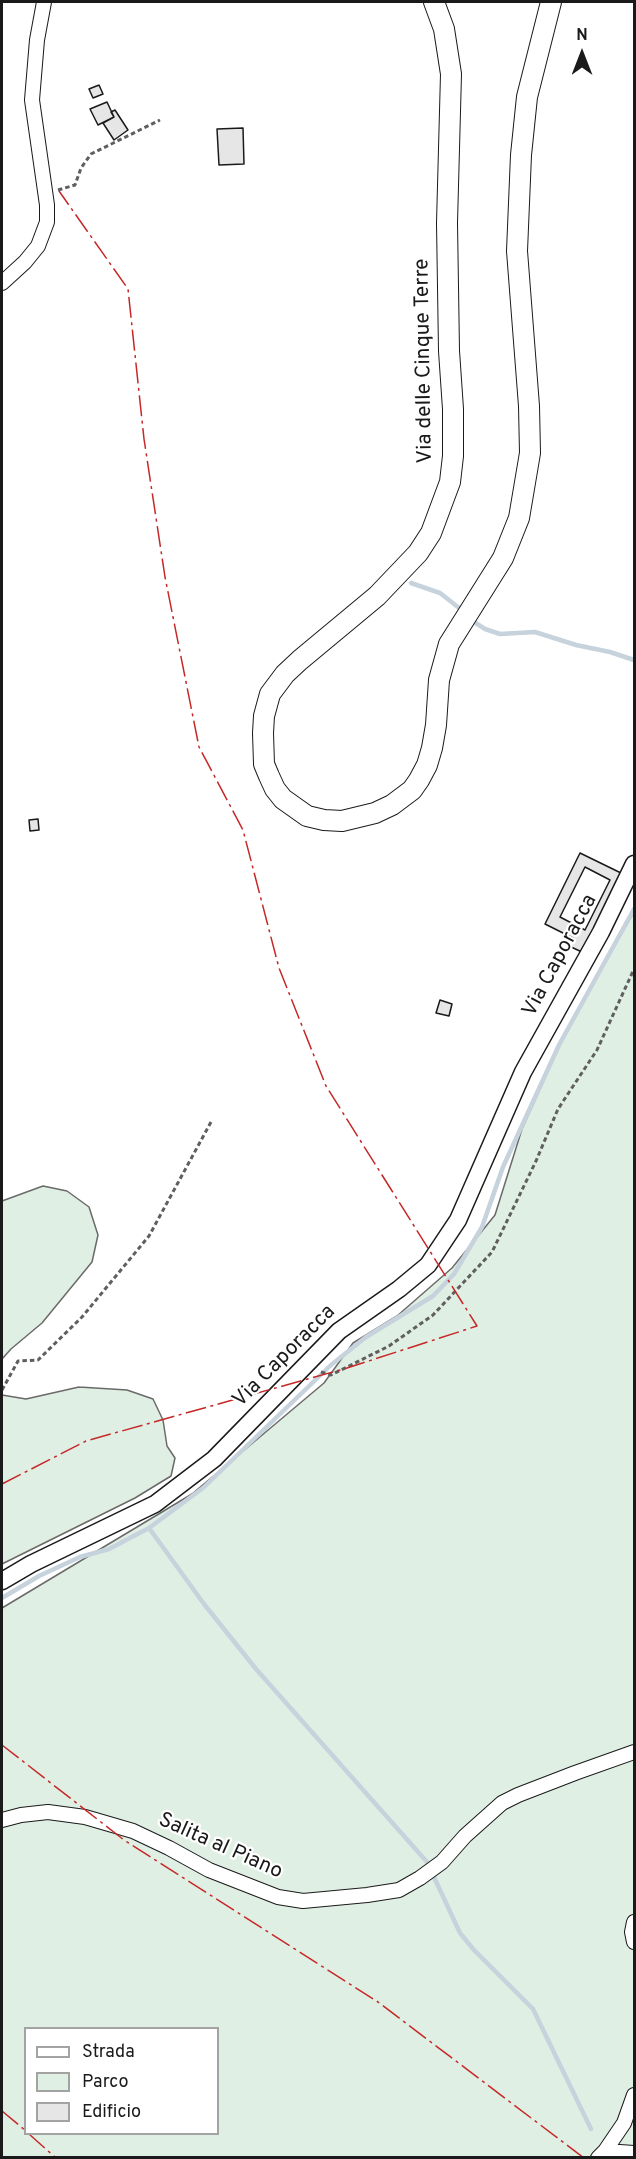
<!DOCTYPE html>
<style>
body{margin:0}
#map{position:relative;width:636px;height:2159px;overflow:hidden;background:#fff;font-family:Overpass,sans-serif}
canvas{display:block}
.frame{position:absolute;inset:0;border:3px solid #1a1a1a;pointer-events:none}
.legend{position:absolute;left:24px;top:2027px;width:195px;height:108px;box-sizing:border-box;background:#fff;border:2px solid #a3a3a3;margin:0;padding:8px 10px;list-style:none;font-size:18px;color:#1a1a1a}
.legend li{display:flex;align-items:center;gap:12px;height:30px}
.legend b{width:30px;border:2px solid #a3a3a3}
.north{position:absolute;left:552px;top:24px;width:60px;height:60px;-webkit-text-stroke:4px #fff;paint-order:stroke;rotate:0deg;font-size:16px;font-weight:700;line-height:24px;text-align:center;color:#1a1a1a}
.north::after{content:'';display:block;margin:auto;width:21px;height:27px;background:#1a1a1a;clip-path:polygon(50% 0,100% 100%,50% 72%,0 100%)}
</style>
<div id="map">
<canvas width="636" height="2159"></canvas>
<div class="frame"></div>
<ul class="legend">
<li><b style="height:8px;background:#fff"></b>Strada</li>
<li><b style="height:16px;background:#e0efe3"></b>Parco</li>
<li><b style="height:16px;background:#e6e6e6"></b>Edificio</li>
</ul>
<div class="north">N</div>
</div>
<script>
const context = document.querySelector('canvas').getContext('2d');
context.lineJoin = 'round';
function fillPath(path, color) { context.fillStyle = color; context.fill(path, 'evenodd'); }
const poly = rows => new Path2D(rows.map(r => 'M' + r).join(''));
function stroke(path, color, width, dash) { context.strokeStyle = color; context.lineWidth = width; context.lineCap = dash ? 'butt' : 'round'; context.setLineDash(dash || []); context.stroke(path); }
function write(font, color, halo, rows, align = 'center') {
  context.font = font + ' Overpass,sans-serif'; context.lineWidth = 4.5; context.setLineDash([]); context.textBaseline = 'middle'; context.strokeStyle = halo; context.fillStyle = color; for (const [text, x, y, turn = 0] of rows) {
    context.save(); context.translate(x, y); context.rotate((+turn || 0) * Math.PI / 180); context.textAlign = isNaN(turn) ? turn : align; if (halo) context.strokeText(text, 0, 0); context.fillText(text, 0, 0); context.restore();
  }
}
const green = poly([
 [634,912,634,2157,2,2157,2,1608,192,1494,324,1383,353,1343,397,1316,452,1268,495,1215,522,1129,567,1029,634,912],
 [26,2028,218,2028,218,2134,26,2134,26,2028],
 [43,1186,67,1191,89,1207,98,1235,92,1262,42,1323,11,1349,2,1359,2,1201,43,1186],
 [79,1387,127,1390,153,1399,163,1420,167,1446,175,1458,171,1476,135,1498,2,1564,2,1395,26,1399,79,1387]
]);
const stream = poly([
 [411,583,440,593,463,611],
 [471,620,485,629,500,634,535,632,576,645,610,652,634,660],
 [149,1528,204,1604,256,1669,427,1862,460,1933,474,1950,533,2009,591,2129],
 [2,1598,39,1576,80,1557,109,1549,149,1528,203,1488,331,1365,366,1337,433,1296,454,1274,482,1227,503,1167,559,1045,634,909]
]);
const building = poly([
 [99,85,103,94,93,98,89,89,99,85],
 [107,102,114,117,98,125,90,109,107,102],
 [115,110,128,130,114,140,103,123,114,117,111,112,115,110],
 [243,128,244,164,219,165,217,129,243,128],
 [38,819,39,830,30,831,29,820,38,819],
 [580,853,623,874,584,953,569,946,573,938,545,924,580,853],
 [585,867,610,880,585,930,560,917,585,867],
 [440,1000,452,1004,449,1016,436,1013,440,1000]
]);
const path = poly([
 [58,190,75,185,81,168,91,154,160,120],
 [321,1372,331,1375,389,1346,433,1315,492,1252,536,1161,558,1109,597,1050,634,969],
 [2,1390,18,1361,38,1360,82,1317,149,1236,211,1122]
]);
const minor = poly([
 [2,283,25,262,38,246,47,222,47,205,32,100,37,40,44,2],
 [2,1820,21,1815,48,1812,85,1817,133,1831,169,1848,209,1870,278,1897,303,1901,367,1895,399,1890,420,1878,442,1862,465,1836,502,1803,518,1795,575,1773,634,1752],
 [634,1922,632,1932,634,1942],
 [605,2151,634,2153],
 [598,2158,605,2151,624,2123,634,2095]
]);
const tertiary = poly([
 [2,1581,31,1564,155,1504,214,1459,339,1331,399,1289,428,1265,458,1220,523,1072,601,932,634,864]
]);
const secondary = poly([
 [434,2,444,29,451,74,447,223,449,351,453,409,453,456,450,482,431,533,418,553,377,596,300,660,285,674,270,694,264,716,263,733,264,764,269,776,275,789,283,799,307,816,324,820,342,821,375,813,392,805,412,790,419,780,427,765,432,748,436,725,439,680,449,644,503,558,519,518,530,453,529,406,517,251,521,155,527,97,551,2]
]);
const power = poly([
 [2,1484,86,1441,347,1368,477,1326,326,1086,279,968,243,830,199,747,165,577,144,439,128,289,59,191],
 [2,1745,124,1840,378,2002,584,2158],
 [2,2111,26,2131],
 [29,2134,56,2158]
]);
const streetNames = [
 ["Via delle Cinque Terre",425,361,-91],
 ["Via Caporacca",561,956,-62],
 ["Via Caporacca",285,1357,-45],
 ["Salita al Piano",220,1847,24]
];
fillPath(green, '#e0efe3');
stroke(green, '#6a6a6a', 1.5);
stroke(stream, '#c6d2dc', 4.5);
fillPath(building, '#e6e6e6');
stroke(building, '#1a1a1a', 1.5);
stroke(minor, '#1a1a1a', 16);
stroke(tertiary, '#1a1a1a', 19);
stroke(secondary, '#1a1a1a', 22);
stroke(path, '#5f5f5f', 3, [4.5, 3]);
stroke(minor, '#fff', 14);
stroke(tertiary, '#fff', 16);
stroke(secondary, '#fff', 20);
stroke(power, '#c62828', 1.5, [21, 4.5, 3, 4.5]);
write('21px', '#1a1a1a', '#fff', streetNames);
</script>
